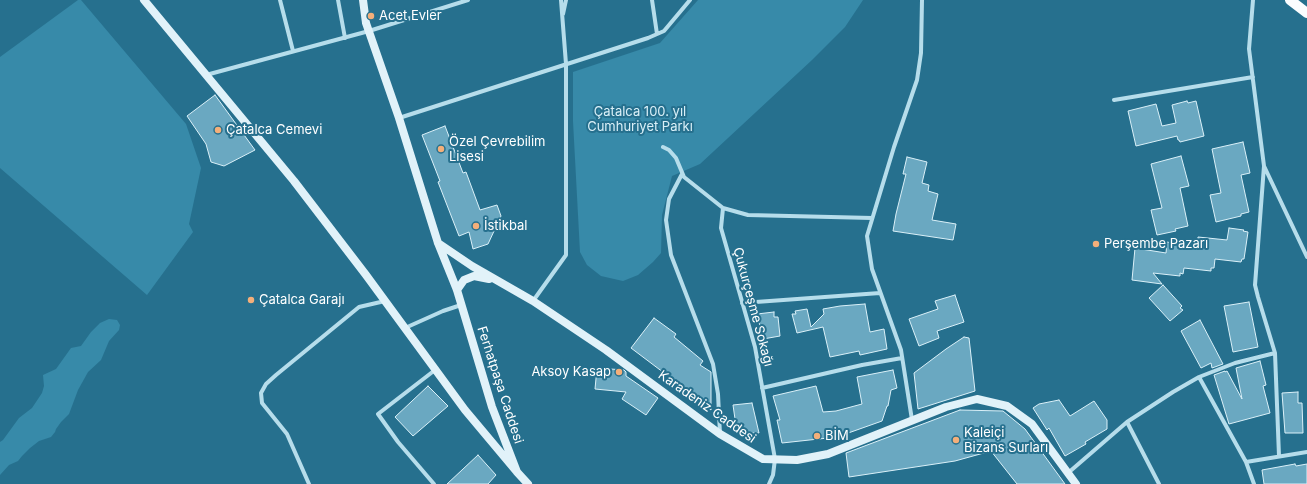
<!DOCTYPE html>
<meta charset="utf-8">
<style>
body{margin:0}
canvas{display:block;background:#26708e}
</style>
<canvas width="1307" height="484"></canvas>
<script>
const context = document.querySelector('canvas').getContext('2d');
context.lineJoin = 'round';
function fillPath(path, color) { context.fillStyle = color; context.fill(path, 'evenodd'); }
const poly = rows => new Path2D(rows.map(r => 'M' + r).join(''));
function stroke(path, color, width, dash) { context.strokeStyle = color; context.lineWidth = width; context.lineCap = dash ? 'butt' : 'round'; context.setLineDash(dash || []); context.stroke(path); }
function write(font, color, halo, rows, align = 'center') {
  context.font = font + ' Inter,sans-serif'; context.lineWidth = 4; context.setLineDash([]); context.textBaseline = 'middle'; context.strokeStyle = halo; context.fillStyle = color; for (const [text, x, y, turn = 0] of rows) {
    context.save(); context.translate(x, y); context.rotate((+turn || 0) * Math.PI / 180); context.textAlign = isNaN(turn) ? turn : align; if (halo) context.strokeText(text, 0, 0); context.fillText(text, 0, 0); context.restore();
  }
}
const green = poly([
 [78,0,81,0,186,124,201,168,189,224,193,232,147,295,0,168,0,57],
 [698,0,863,0,845,27,812,60,700,164,672,176,662,215,661,253,653,262,638,275,623,281,601,276,587,265,580,252,573,121,573,72,660,43],
 [109,319,117,320,120,325,119,330,109,341,101,360,88,372,78,390,69,414,61,422,56,429,55,432,51,437,39,441,30,448,22,456,18,461,9,465,0,475,0,442,3,440,19,418,32,408,42,393,44,386,43,375,56,369,71,348,81,346,91,332,100,323]
]);
const building = poly([
 [215,95,255,150,224,166,211,162,206,144,187,116,215,95],
 [1187,101,1188,103,1196,101,1204,136,1180,142,1179,140,1178,140,1177,136,1136,146,1128,111,1156,104,1162,126,1176,123,1172,105,1187,101],
 [445,126,463,173,466,172,480,210,497,205,501,216,488,244,473,249,469,232,459,236,438,182,440,181,422,135,445,126],
 [1243,142,1250,173,1241,175,1249,212,1241,214,1241,216,1216,222,1210,195,1221,193,1212,149,1243,142],
 [1181,156,1189,186,1180,188,1188,226,1175,229,1176,231,1157,235,1151,210,1162,208,1151,164,1181,156],
 [907,157,927,162,922,183,929,185,928,191,938,194,932,220,956,224,953,240,893,231,896,214,906,174,903,174,907,157],
 [1229,228,1244,230,1243,231,1248,232,1244,259,1242,259,1241,262,1215,259,1214,268,1211,268,1211,271,1184,268,1183,274,1180,273,1180,276,1153,273,1162,284,1132,280,1135,248,1166,253,1167,242,1197,248,1198,237,1227,240,1229,228],
 [1163,285,1182,306,1180,308,1183,310,1170,321,1149,298,1163,285],
 [955,295,964,322,937,331,939,338,919,346,909,319,938,309,935,301,955,295],
 [1249,302,1258,347,1233,352,1224,306,1249,302],
 [865,304,870,332,884,329,887,349,860,355,859,351,830,357,823,327,797,333,792,314,796,314,795,311,807,309,811,327,824,314,823,309,840,306,865,304],
 [774,312,774,317,778,317,780,336,763,339,757,314,774,312],
 [654,318,676,334,674,337,703,361,700,365,711,372,711,410,688,391,631,348,654,318],
 [1200,320,1223,364,1212,368,1211,363,1201,368,1181,331,1200,320],
 [964,337,969,338,975,391,918,409,914,373,946,349,964,337],
 [1260,361,1266,385,1263,386,1270,413,1229,424,1214,375,1225,371,1225,372,1227,371,1242,399,1236,368,1260,361],
 [597,368,624,370,626,372,626,376,658,398,646,415,622,399,626,392,595,389,597,368],
 [893,370,897,388,891,390,888,406,887,406,882,421,837,437,782,443,777,420,780,420,773,396,816,386,823,412,836,411,862,404,857,377,893,370],
 [428,386,448,406,413,436,395,417,428,386],
 [1298,392,1298,403,1302,403,1303,433,1285,433,1282,393,1298,392],
 [1059,400,1070,416,1094,401,1107,420,1107,429,1085,442,1086,444,1065,456,1049,428,1047,430,1033,408,1039,404,1059,400],
 [752,403,759,433,749,433,736,426,733,405,752,403],
 [960,410,1003,411,1025,429,1065,484,1017,484,991,451,955,461,849,477,846,453,960,410],
 [478,455,496,475,488,484,447,484,478,455],
 [1295,464,1296,466,1307,464,1307,484,1264,484,1262,470,1295,464]
]);
const street = poly([
 [280,0,293,51],
 [338,0,345,38],
 [652,0,657,34],
 [1253,0,1249,49,1264,166,1307,257],
 [563,14,566,0],
 [206,75,369,31,468,0],
 [1114,100,1253,77],
 [399,118,648,38,664,31,690,0],
 [663,147,669,150,676,158,684,177,723,208,748,215,872,218],
 [1264,166,1255,285,1258,297,1275,353,1279,456],
 [682,174,669,199,666,220,671,255,713,364,718,394,720,434],
 [723,208,721,228,755,347,775,459,773,475,769,484],
 [533,301,566,255,566,64,561,0],
 [742,303,880,293],
 [405,328,443,311,461,305],
 [1199,377,1246,462,1254,484],
 [762,388,862,365,902,358],
 [912,420,901,350,872,269,867,236,894,147,917,80,921,53,922,0],
 [1127,422,1159,484],
 [1246,462,1307,452],
 [1068,473,1127,422,1173,392,1199,377,1235,363,1275,353],
 [309,484,287,434,262,403,261,393,266,384,276,375,359,307,385,301],
 [434,484,398,442,378,414,435,370]
]);
const secondary = poly([
 [144,0,294,181,366,275,465,410,517,472],
 [363,0,366,23,399,118,438,243,457,290,492,407,517,472,528,484],
 [438,243,472,266,533,301,606,350,720,434,763,459,797,460,828,454,946,407,977,399,1007,406,1032,424,1076,484],
 [457,290,464,280,474,276,489,279]
]);
const primary = poly([
 [1290,0,1307,13]
]);
const markers = [
 [371,16,4,"#f4af7a"],
 [218,130,4,"#f4af7a"],
 [441,149,4,"#f4af7a"],
 [476,226,4,"#f4af7a"],
 [1096,244,4,"#f4af7a"],
 [251,300,4,"#f4af7a"],
 [619,372,4,"#f4af7a"],
 [817,436,4,"#f4af7a"],
 [956,440,4,"#f4af7a"]
];
const poiNames = [
 ["Acet Evler",379,16],
 ["Çatalca Cemevi",226,130],
 ["Özel Çevrebilim",449,142],
 ["Lisesi",449,157],
 ["İstikbal",484,226],
 ["Perşembe Pazarı",1104,244],
 ["Çatalca Garajı",259,300],
 ["Aksoy Kasap",611,372,"right"],
 ["Kaleiçi",964,433],
 ["Bizans Surları",964,448],
 ["BİM",825,436]
];
const parkNames = [
 ["Çatalca 100. yıl",640,112],
 ["Cumhuriyet Parkı",640,127]
];
const streetNames = [
 ["Çukurçeşme Sokağı",753,307,75],
 ["Ferhatpaşa Caddesi",500,385,72],
 ["Karadeniz Caddesi",707,407,35]
];
fillPath(green, '#378aa9');
fillPath(building, '#6aa8c1');
stroke(building, '#daf0f8', 1);
stroke(street, '#b6ddeb', 4);
stroke(secondary, '#e1f2f9', 8);
stroke(primary, '#fafdff', 10);
for (const [x, y, r, color] of markers) { const dot = new Path2D(); dot.arc(x, y, r, 0, 2 * Math.PI); context.fillStyle = color; context.fill(dot); stroke(dot, '#26708e', 1.5); }
write('13px', '#fff', '#26708e', poiNames, 'left');
write('13px', '#daf0f8', '#26708e', parkNames);
write('13px', '#fff', '#26708e', streetNames);
</script>
